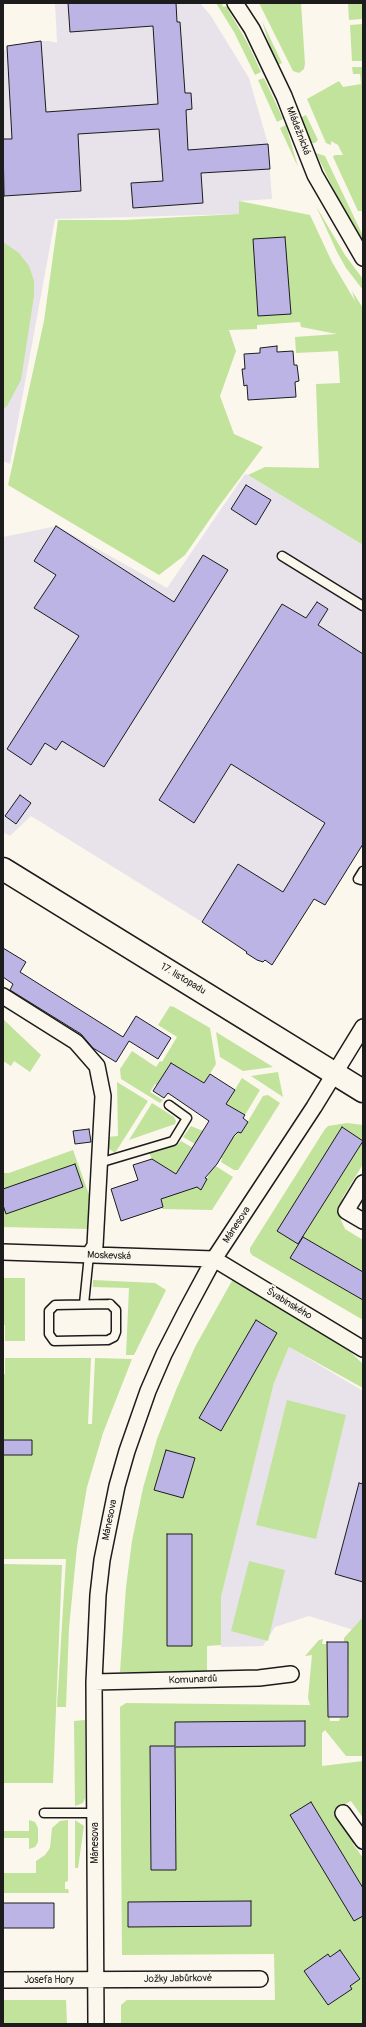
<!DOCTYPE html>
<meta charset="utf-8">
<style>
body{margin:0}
#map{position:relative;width:366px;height:2027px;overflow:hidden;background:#fbf7ec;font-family:Pangolin,sans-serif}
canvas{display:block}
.frame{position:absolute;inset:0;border:4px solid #1c1c1c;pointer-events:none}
</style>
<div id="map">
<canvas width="366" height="2027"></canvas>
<div class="frame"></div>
</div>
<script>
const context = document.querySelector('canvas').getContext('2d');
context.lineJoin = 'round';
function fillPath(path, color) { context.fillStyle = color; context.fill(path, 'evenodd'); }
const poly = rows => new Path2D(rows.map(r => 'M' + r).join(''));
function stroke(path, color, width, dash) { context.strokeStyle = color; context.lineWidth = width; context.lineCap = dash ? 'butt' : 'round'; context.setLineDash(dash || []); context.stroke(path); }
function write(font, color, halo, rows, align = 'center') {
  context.font = font + ' Pangolin,sans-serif'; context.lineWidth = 3.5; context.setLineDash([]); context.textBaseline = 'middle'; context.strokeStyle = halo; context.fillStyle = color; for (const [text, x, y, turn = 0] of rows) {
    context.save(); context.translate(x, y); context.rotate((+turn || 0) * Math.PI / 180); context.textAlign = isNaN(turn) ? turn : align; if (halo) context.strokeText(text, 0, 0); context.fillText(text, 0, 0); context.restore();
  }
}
const built = poly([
 [55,3,200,3,211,16,249,78,268,144,272,199,239,201,239,214,55,219,10,464,3,461,3,54,7,46,41,41,50,41,57,43],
 [245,474,248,475,363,545,363,654,318,625,328,609,317,602,306,618,282,604,159,800,194,823,231,764,325,824,289,882,287,895,238,864,202,922,31,816,10,836,3,832,3,537,57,526,167,588],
 [289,1347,363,1391,363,1633,309,1616,275,1627,263,1646,221,1647,221,1597,274,1383]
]);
const green = poly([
 [216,3,222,3,223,7,226,6,248,44,261,72,255,75,234,32],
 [259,3,301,3,305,64,304,69,299,73,293,71],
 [348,3,363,3,363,19,349,20],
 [262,21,282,63,276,66],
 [363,24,363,61,352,61,350,25],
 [352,67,363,67,363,211,358,211,334,159,333,156,336,155,343,155,338,145,331,141,331,145,326,143,307,99,339,81,343,87,361,84,360,74,353,74],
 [264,78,283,119,277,122,258,80],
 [306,115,318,140,315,143,311,143,300,118],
 [286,125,287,129,298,167,280,128],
 [316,153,325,156,363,236,363,250],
 [239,201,310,215,332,262,355,301,352,291,363,308,363,545,248,475,265,467,319,468,316,384,340,383,338,351,296,353,295,337,337,334,301,327,300,322,257,325,257,329,229,330,236,351,220,396,234,434,263,447,217,509,185,555,159,575,8,485,44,321,58,220,125,220,239,214],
 [316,206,345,255,363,279,363,290,346,268,337,252],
 [3,242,19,253,29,266,34,281,34,296,21,380,7,406,3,409],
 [170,1006,174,1007,210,1028,216,1064,204,1083,171,1063,157,1085,155,1084,150,1092,163,1100,160,1103,121,1079,120,1069,132,1051,156,1067,160,1061,162,1062,177,1037,158,1025],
 [3,1019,41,1055,30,1072,14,1061,11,1066,3,1061],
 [216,1032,273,1067,243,1071,220,1057],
 [278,1072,283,1097,251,1076],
 [242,1078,260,1090,245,1115,226,1104],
 [117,1082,148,1101,115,1153,106,1147,107,1137,118,1136],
 [268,1095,280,1103,238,1170,234,1170,221,1162,222,1159,221,1158,227,1147,226,1146,232,1135,235,1137,238,1132,241,1133,263,1096],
 [152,1103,174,1117,176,1121,175,1124,129,1140],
 [347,1123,363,1125,363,1164,343,1197,339,1211,341,1220,345,1229,363,1240,363,1320,252,1255,250,1252,250,1248,325,1129,328,1126],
 [191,1126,203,1131,195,1144,183,1137],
 [181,1141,193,1148,176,1174,152,1159,149,1152,179,1143],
 [73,1150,91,1200,89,1229,3,1227,3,1173,9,1173],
 [214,1165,233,1177,212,1210,162,1209,161,1199,197,1187,201,1189],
 [3,1278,25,1278,25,1341,5,1341,5,1325,3,1325],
 [233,1279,336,1338,363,1364,363,1388,289,1347,274,1383,221,1597,221,1645,207,1646,207,1672,208,1673,120,1672,126,1587,132,1541,143,1488,157,1439,176,1390,195,1347],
 [93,1280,155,1283,166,1290,134,1355,126,1355,129,1288,93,1287],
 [5,1358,91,1358,88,1424,92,1424,95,1358,132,1359,103,1433,87,1487,77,1547,69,1628,66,1707,57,1707,66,1559,3,1559,3,1374,5,1374],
 [287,1400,346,1415,316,1539,256,1525],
 [249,1561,285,1570,268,1641,231,1631],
 [3,1564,62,1565,53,1783,3,1783],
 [363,1617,363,1756,346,1756,325,1730,322,1733,322,1766,363,1761,363,1818,351,1801,334,1810,356,1842,353,1844,363,1858,363,2024,121,2024,121,2005,127,2000,275,2000,274,1954,122,1955,120,1707,126,1703,310,1705,308,1698,312,1655,305,1656,319,1640,323,1639,322,1644,327,1644,330,1721,339,1721,340,1718,349,1718,348,1643,344,1643,344,1638],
 [85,1720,85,1798,83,1803,75,1806,74,1721],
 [29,1820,35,1822,38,1828,38,1842,35,1847,29,1849,29,1838,3,1838,3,1831,29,1831],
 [68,1820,68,1881,65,1882,65,1889,68,1889,69,1893,3,1893,3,1873,36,1873,36,1861,45,1855,50,1848,52,1828,60,1821],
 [75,1820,84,1826,78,1868,75,1868],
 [3,2000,66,2000,67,2024,3,2024]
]);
const building = poly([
 [68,3,176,3,177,22,180,22,185,93,191,93,192,109,186,110,188,150,268,144,270,169,201,173,203,203,133,208,131,183,163,181,159,129,78,134,81,191,4,196,3,139,12,139,7,46,41,41,46,112,158,104,153,26,70,32,68,3],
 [285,237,291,314,258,316,253,239,285,237],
 [277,346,277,352,293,351,294,365,297,365,299,381,295,382,296,397,248,400,247,385,244,386,242,369,245,369,244,354,260,353,260,348,277,346],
 [246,485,271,500,256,525,231,509,246,485],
 [56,526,174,602,203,555,228,570,104,767,62,741,56,750,45,743,31,765,7,749,79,636,34,608,56,575,34,561,56,526],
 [317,602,328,609,318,625,363,654,363,844,325,905,314,899,272,965,265,960,263,962,257,960,246,953,247,952,202,922,238,864,283,892,325,823,231,764,194,823,159,800,282,604,306,618,317,602],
 [20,795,31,803,16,824,5,816,20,795],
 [3,948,26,962,20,972,123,1037,136,1016,171,1038,158,1059,129,1041,116,1062,93,1048,81,1034,10,990,13,984,3,977,3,948],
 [171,1063,204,1083,210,1074,235,1090,226,1104,245,1115,243,1118,248,1122,241,1133,238,1132,234,1136,217,1164,205,1178,207,1179,201,1190,197,1187,161,1199,163,1207,121,1221,111,1189,138,1180,133,1165,152,1159,176,1174,209,1121,168,1093,164,1098,153,1091,171,1063],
 [342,1127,363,1141,298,1244,277,1231,342,1127],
 [89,1129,91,1142,75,1144,73,1131,89,1129],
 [75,1164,83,1187,6,1214,3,1205,3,1189,75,1164],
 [303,1237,363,1272,363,1300,290,1258,303,1237],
 [256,1320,277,1333,221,1431,199,1418,256,1320],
 [3,1440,32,1440,32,1455,3,1455,3,1440],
 [166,1450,195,1458,183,1498,154,1490,166,1450],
 [359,1483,363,1484,363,1582,335,1574,359,1483],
 [167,1534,192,1534,192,1646,167,1646,167,1534],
 [327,1642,348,1642,348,1717,328,1717,327,1642],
 [305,1721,305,1746,175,1747,176,1870,151,1870,150,1746,175,1746,175,1722,305,1721],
 [311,1802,363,1888,363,1916,354,1921,290,1815,311,1802],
 [251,1901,251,1926,128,1927,128,1902,251,1901],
 [3,1903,54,1903,54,1928,3,1928,3,1903],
 [340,1950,360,1979,350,1986,352,1989,328,2005,304,1971,328,1954,330,1957,340,1950]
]);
const lane = poly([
 [282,556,363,606],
 [361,880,358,879,363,871],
 [99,1163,173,1141,187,1118,169,1105],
 [84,1304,89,1255],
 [110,1304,116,1310,116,1332,114,1337,108,1340,54,1341,49,1334,49,1311,55,1305,110,1304],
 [44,1813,95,1813]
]);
const street = poly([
 [235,3,252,29,284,96,315,175,363,258],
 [3,996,76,1042,97,1066,103,1096,95,1246,89,1255],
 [363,1183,346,1211,363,1221],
 [3,1252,214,1259,363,1349],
 [94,1682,259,1678,291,1674],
 [343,1813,363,1841],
 [3,1980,260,1979],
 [96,2024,94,1682,98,1595,102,1560,117,1486,127,1451,148,1391,164,1354,186,1311,214,1259,314,1107,363,1027]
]);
const secondary = poly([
 [3,869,363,1091]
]);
const streetNames = [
 ["Mládežnická",298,131,69],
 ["17. listopadu",183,979,31],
 ["Mánesova",237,1225,-57],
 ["Moskevská",109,1256,2],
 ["Švabinského",289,1304,31],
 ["Mánesova",110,1520,-79],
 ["Komunardů",193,1680,-2],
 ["Mánesova",95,1843,-90],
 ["Jožky Jabůrkové",178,1979,-1],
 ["Josefa Hory",49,1980]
];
fillPath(built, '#e8e3ea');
fillPath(green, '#c1e39c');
fillPath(building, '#bcb4e5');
stroke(building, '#1c1c1c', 1);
stroke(lane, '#1c1c1c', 11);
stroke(street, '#1c1c1c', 18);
stroke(secondary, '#1c1c1c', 25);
stroke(lane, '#fbf7ec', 8);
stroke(street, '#fbf7ec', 15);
stroke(secondary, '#fbf7ec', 22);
write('10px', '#1c1c1c', '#fbf7ec', streetNames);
</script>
